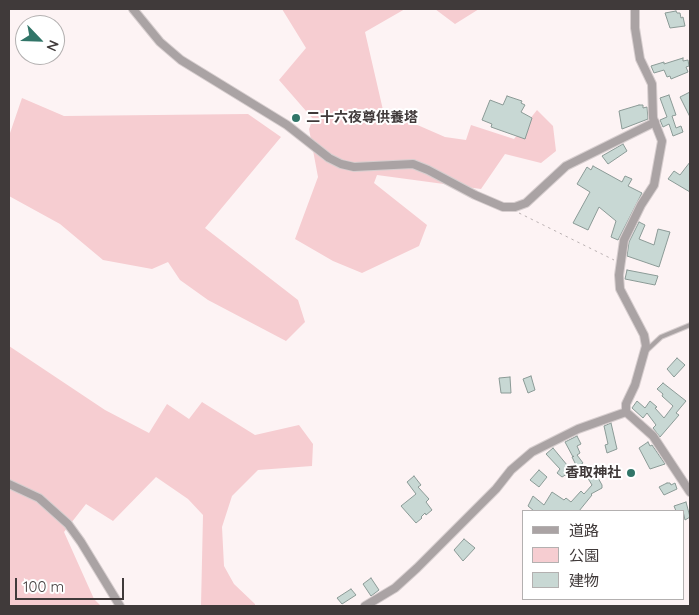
<!DOCTYPE html>
<meta charset="utf-8">
<style>
body{margin:0}
#map{position:relative;width:699px;height:615px;overflow:hidden;background:#fdf3f4;font-family:Quicksand,"Noto Sans JP",sans-serif}
canvas{display:block}
.frame{position:absolute;inset:0;border:10px solid #403a3a;pointer-events:none}
.legend{position:absolute;left:522px;top:510px;width:162px;height:90px;box-sizing:border-box;background:#fff;border:1px solid #b3b0b0;margin:0;padding:6px 9px;list-style:none;font-size:15px;color:#403a3a}
.legend li{display:flex;align-items:center;gap:10px;height:25px}
.legend b{width:25px;border:1px solid #b3b0b0}
.north{position:absolute;left:15px;top:15px;width:50px;height:50px;box-sizing:border-box;background:#fff;border:1px solid #b3b0b0;border-radius:50%;rotate:114deg;font-size:14px;font-weight:700;line-height:20px;text-align:center;color:#403a3a}
.north::after{content:'';display:block;margin:auto;width:18px;height:22px;background:#317568;clip-path:polygon(50% 0,100% 100%,50% 72%,0 100%)}
.scale{position:absolute;left:15px;top:578px;width:109px;height:22px;box-sizing:border-box;border:2px solid #403a3a;border-top:0;padding-left:6px;font-size:15px;line-height:18px;white-space:nowrap;color:#403a3a;-webkit-text-stroke:4px #fff;paint-order:stroke}
</style>
<div id="map">
<canvas width="699" height="615"></canvas>
<div class="frame"></div>
<ul class="legend">
<li><b style="height:6px;background:#aaa3a4"></b>道路</li>
<li><b style="height:14px;background:#f6cdd1"></b>公園</li>
<li><b style="height:14px;background:#c8d8d4"></b>建物</li>
</ul>
<div class="north">N</div>
<div class="scale">100 m</div>
</div>
<script>
const context = document.querySelector('canvas').getContext('2d');
context.lineJoin = 'round';
function fillPath(path, color) { context.fillStyle = color; context.fill(path, 'evenodd'); }
const poly = rows => new Path2D(rows.map(r => 'M' + r).join(''));
function stroke(path, color, width, dash) { context.strokeStyle = color; context.lineWidth = width; context.lineCap = dash ? 'butt' : 'round'; context.setLineDash(dash || []); context.stroke(path); }
function write(font, color, halo, rows, align = 'center') {
  context.font = font + ' Quicksand,"Noto Sans JP",sans-serif'; context.lineWidth = 4; context.setLineDash([]); context.textBaseline = 'middle'; context.strokeStyle = halo; context.fillStyle = color; for (const [text, x, y, turn = 0] of rows) {
    context.save(); context.translate(x, y); context.rotate((+turn || 0) * Math.PI / 180); context.textAlign = isNaN(turn) ? turn : align; if (halo) context.strokeText(text, 0, 0); context.fillText(text, 0, 0); context.restore();
  }
}
const green = poly([
 [282,9,405,9,365,32,383,110,445,137,466,140,471,125,514,139,537,110,553,126,556,151,541,163,505,154,481,189,377,175,374,183,427,225,419,246,362,273,333,261,295,239,318,177,309,129,313,119,279,80,306,48],
 [435,9,479,9,455,24],
 [22,98,64,116,248,114,281,137,205,228,298,300,305,322,286,341,208,300,180,280,168,262,152,269,103,260,60,224,9,196,9,136],
 [9,346,105,410,149,433,167,404,189,419,202,402,255,435,299,425,313,444,312,466,258,470,232,496,222,527,224,566,234,584,255,604,255,606,201,606,203,515,188,499,156,477,113,521,86,504,64,532,94,599,101,606,9,606]
]);
const building = poly([
 [676,11,677,13,680,13,681,18,683,17,685,26,670,28,665,13,676,11],
 [683,58,683,61,688,60,689,66,686,67,688,72,671,79,670,76,667,77,664,70,654,73,651,66,664,62,664,64,683,58],
 [690,92,690,117,680,97,690,92],
 [669,95,676,115,672,116,676,128,681,126,683,132,673,136,669,124,663,127,660,120,667,117,660,98,669,95],
 [507,96,522,101,521,103,525,105,521,112,532,118,525,139,491,127,492,124,482,120,490,100,503,105,507,96],
 [639,105,643,105,643,108,647,107,648,119,622,129,619,111,639,105],
 [623,144,627,151,608,164,602,156,623,144],
 [690,162,690,192,668,179,674,171,680,175,690,162],
 [593,166,622,182,625,176,632,179,628,186,642,193,618,240,611,237,616,221,599,207,588,230,573,223,590,192,577,184,587,167,591,170,593,166],
 [639,222,645,225,639,239,654,245,658,229,670,232,659,267,627,256,629,242,639,222],
 [627,270,658,276,655,285,625,279,627,270],
 [677,358,685,365,674,377,667,369,677,358],
 [531,376,535,390,528,393,523,379,531,376],
 [510,377,511,393,501,393,499,378,510,377],
 [663,383,686,401,676,413,679,415,660,437,653,428,656,425,647,413,643,418,632,408,637,401,645,408,650,401,657,407,655,408,664,418,673,406,662,396,663,394,657,389,663,383],
 [611,423,617,449,607,453,605,445,608,444,604,426,611,423],
 [577,436,581,444,577,446,580,453,577,455,583,463,577,467,572,457,574,456,573,457,565,442,577,436],
 [648,442,650,446,652,445,665,464,650,469,639,448,648,442],
 [553,448,572,471,562,477,557,473,560,469,546,454,553,448],
 [590,466,594,471,599,468,602,474,597,476,602,485,602,488,591,494,592,495,579,511,534,511,528,506,533,496,544,505,552,492,564,500,566,498,571,502,581,491,584,494,592,485,583,470,590,466],
 [539,470,547,477,539,487,530,480,539,470],
 [414,476,421,485,418,487,429,499,426,502,432,510,426,515,425,513,421,517,422,518,416,523,401,506,416,494,407,482,414,476],
 [667,483,670,483,671,485,675,483,677,489,664,495,659,487,667,483],
 [686,502,690,517,685,520,683,511,676,511,674,506,686,502],
 [464,539,475,548,463,561,454,550,464,539],
 [371,578,379,590,371,596,363,584,371,578],
 [351,589,356,595,342,604,337,598,351,589]
]);
const path = poly([
 [519,213,614,260]
]);
const service = poly([
 [646,351,661,337,690,325]
]);
const minor = poly([
 [133,9,160,42,181,60,287,125,329,158,341,164,354,167,413,164,428,170,475,195,503,207,515,207,526,203,566,166,655,122],
 [626,412,626,404,635,385,646,346,644,335,620,289,619,275,624,240,641,205,654,185,662,141,653,118,652,84,640,59,635,28,635,9],
 [626,412,653,436,690,492],
 [9,484,39,498,68,524,81,542,120,606],
 [365,606,395,588,417,568,496,489,511,470,532,452,578,429,626,412]
]);
const markers = [
 [296,118,5,"#317568"],
 [631,473,5,"#317568"]
];
const poiNames = [
 ["二十六夜尊供養塔",306,118],
 ["香取神社",621,473,"right"]
];
fillPath(green, '#f6cdd1');
fillPath(building, '#c8d8d4');
stroke(building, '#8b9a96', 1);
stroke(service, '#d7cecf', 6);
stroke(minor, '#d7cecf', 10);
stroke(path, '#bab1b2', 1, [2.5, 4]);
stroke(service, '#aaa3a4', 4);
stroke(minor, '#aaa3a4', 8);
for (const [x, y, r, color] of markers) { const dot = new Path2D(); dot.arc(x, y, r, 0, 2 * Math.PI); context.fillStyle = color; context.fill(dot); stroke(dot, '#fff', 2); }
write('bold 14px', '#403a3a', '#fff', poiNames, 'left');
</script>
